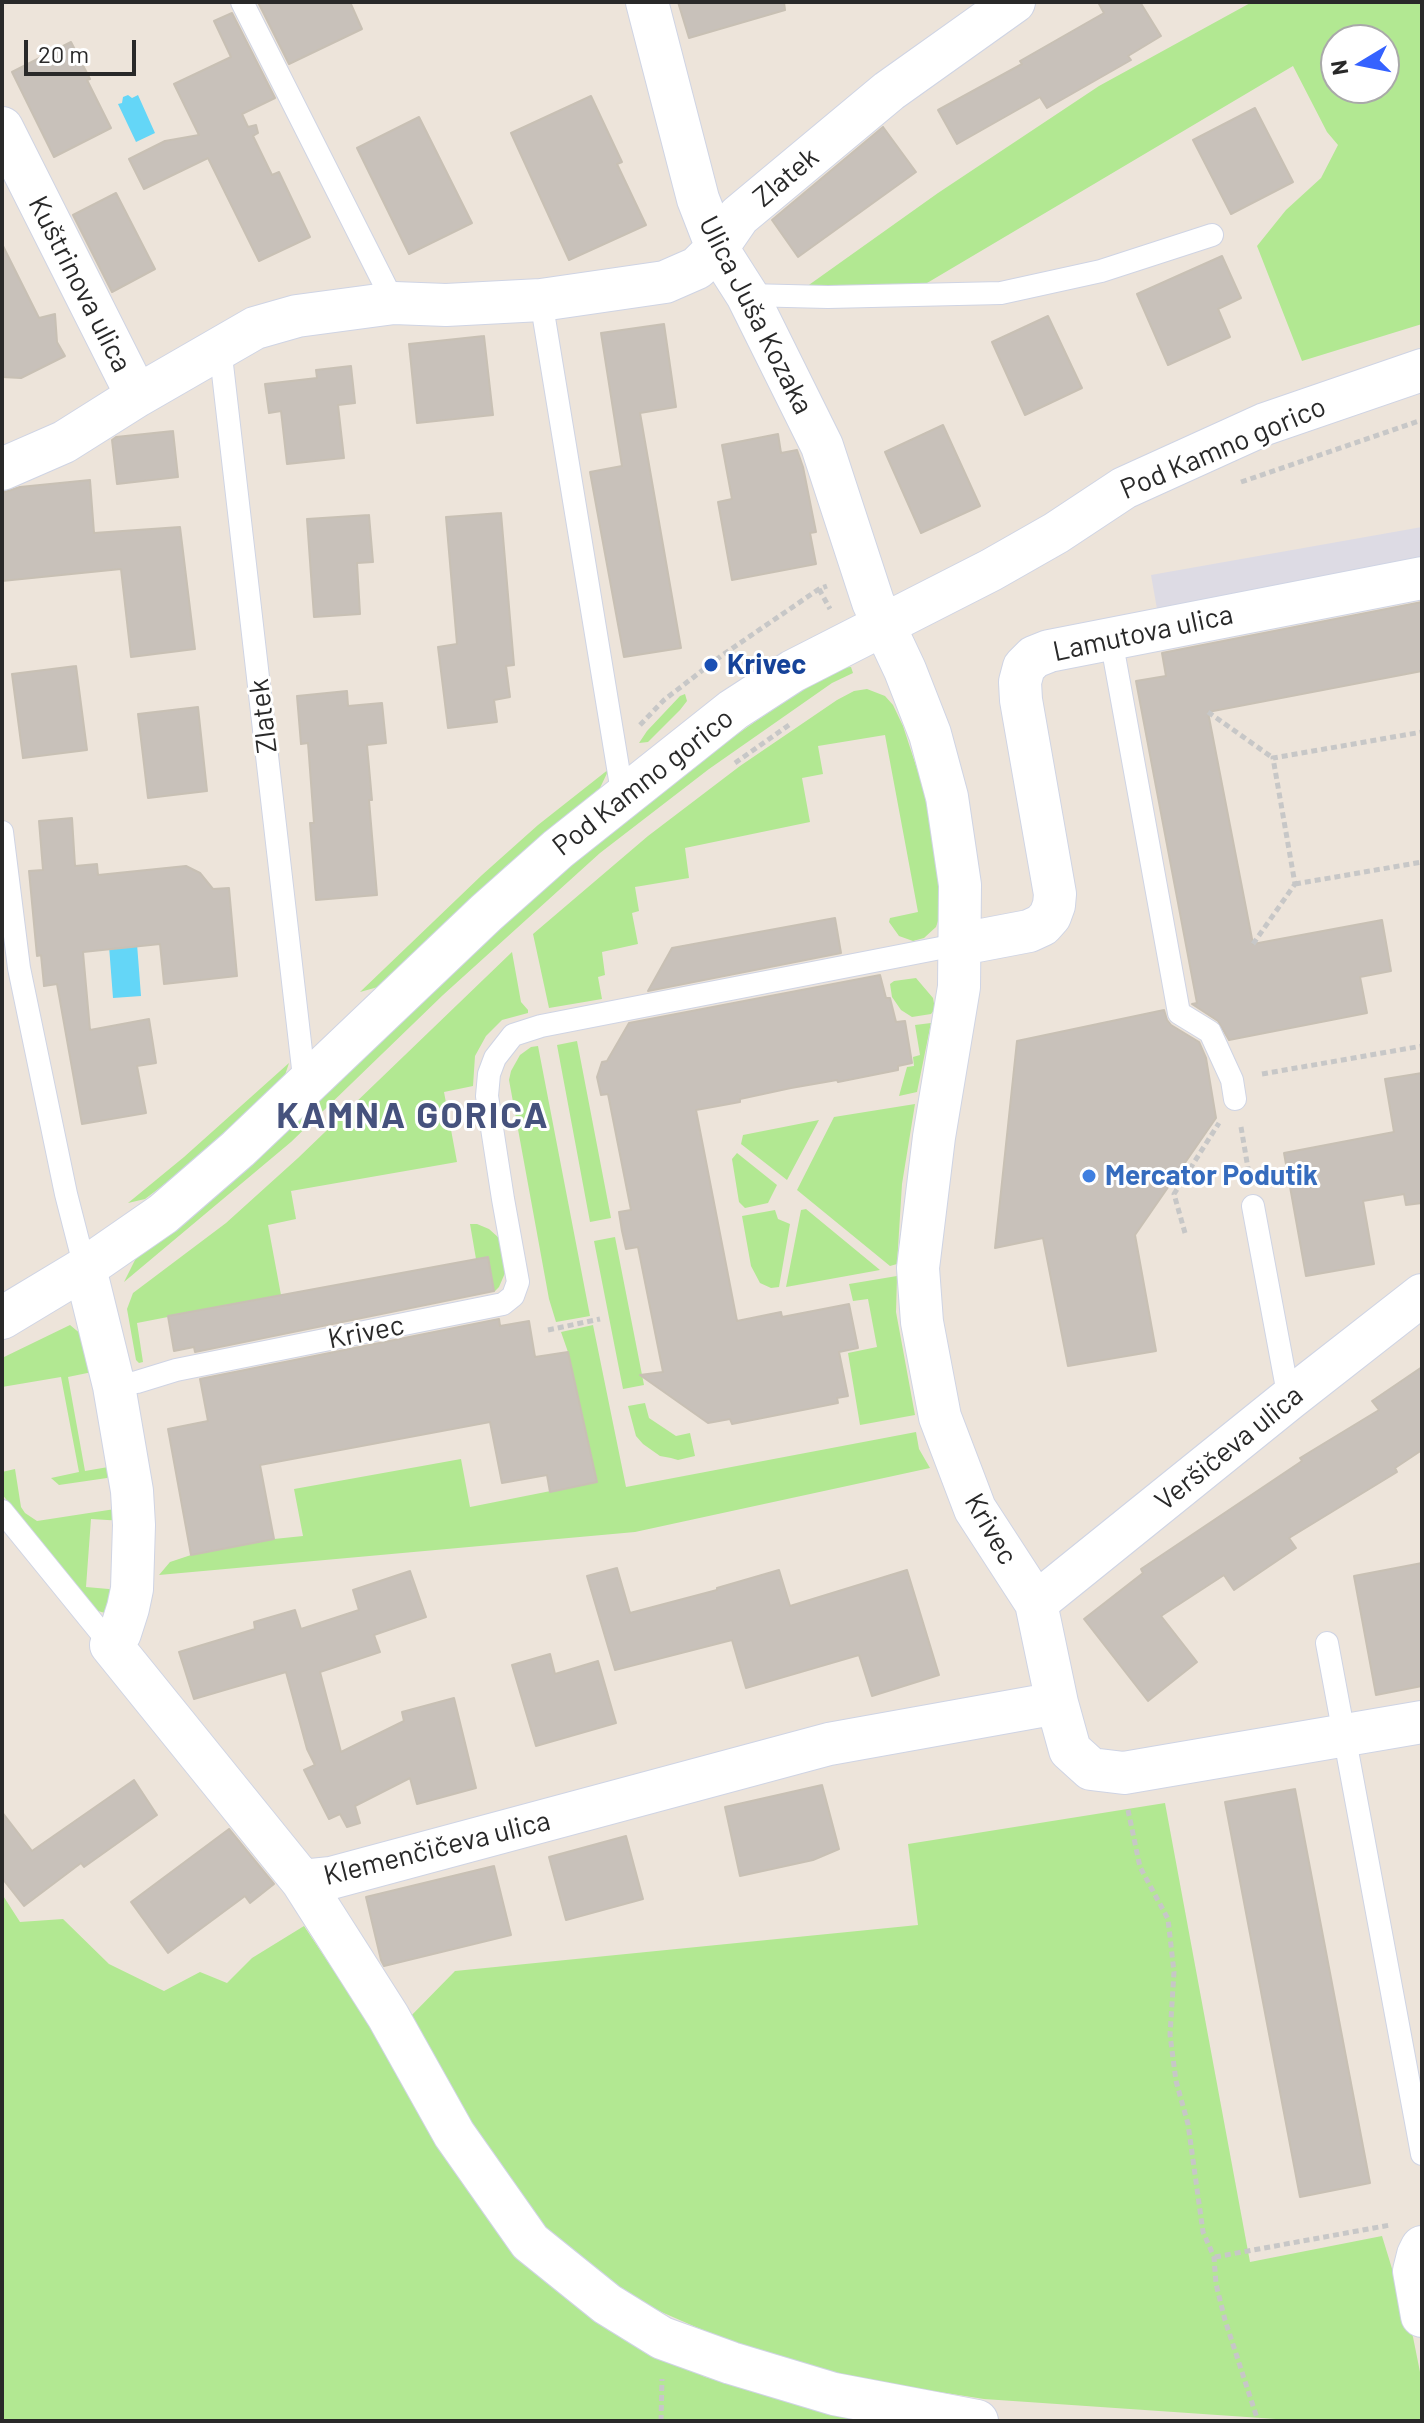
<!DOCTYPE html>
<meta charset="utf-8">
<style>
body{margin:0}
#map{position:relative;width:1424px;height:2423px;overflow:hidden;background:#ede4da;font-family:Barlow,sans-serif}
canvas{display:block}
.frame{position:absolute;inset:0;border:4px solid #292929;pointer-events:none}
.north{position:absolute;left:1320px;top:24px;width:80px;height:80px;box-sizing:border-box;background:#fff;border:2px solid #a9a9a9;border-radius:50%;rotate:260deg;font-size:22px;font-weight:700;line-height:32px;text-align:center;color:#292929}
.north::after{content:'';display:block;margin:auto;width:28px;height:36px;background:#3562ff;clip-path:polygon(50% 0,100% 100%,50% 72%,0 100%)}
.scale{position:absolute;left:24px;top:40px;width:112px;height:36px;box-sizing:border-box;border:4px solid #292929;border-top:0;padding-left:10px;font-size:24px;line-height:28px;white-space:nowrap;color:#292929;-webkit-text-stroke:6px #fff;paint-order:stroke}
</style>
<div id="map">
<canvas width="1424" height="2423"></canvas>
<div class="frame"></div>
<div class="north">N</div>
<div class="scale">20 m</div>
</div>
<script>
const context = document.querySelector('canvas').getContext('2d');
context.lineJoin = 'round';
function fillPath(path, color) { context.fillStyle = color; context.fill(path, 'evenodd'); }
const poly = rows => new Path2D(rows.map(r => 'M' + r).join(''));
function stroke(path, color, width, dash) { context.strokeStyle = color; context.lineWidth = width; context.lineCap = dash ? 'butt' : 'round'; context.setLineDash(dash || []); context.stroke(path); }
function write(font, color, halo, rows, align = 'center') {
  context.font = font + ' Barlow,sans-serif'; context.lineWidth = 6; context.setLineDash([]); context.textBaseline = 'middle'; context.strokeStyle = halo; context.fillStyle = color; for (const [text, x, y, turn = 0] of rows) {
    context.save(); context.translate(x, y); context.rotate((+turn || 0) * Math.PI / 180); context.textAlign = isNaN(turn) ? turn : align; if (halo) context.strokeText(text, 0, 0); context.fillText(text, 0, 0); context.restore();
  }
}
const industrial = poly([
 [1422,527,1422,562,1157,609,1151,575]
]);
const green = poly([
 [1252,2,1422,2,1422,324,1302,361,1257,246,1286,210,1321,178,1338,145,1327,132,1293,66,922,286,806,287,938,193,1099,86],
 [1336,40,1384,40,1384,88,1336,88],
 [851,667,853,673,832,683,709,769,600,853,443,995,291,1142,124,1282,137,1256,507,918,645,803,729,740,816,679,841,668],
 [867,689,885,696,893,705,903,726,922,784,928,812,940,892,939,918,936,927,924,938,913,941,899,936,889,922,890,918,918,912,885,735,818,746,823,774,802,778,810,822,685,848,689,878,635,887,639,911,632,913,638,944,602,952,605,975,598,977,602,999,549,1008,533,934,648,836,740,766,837,700,854,691],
 [685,694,687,701,680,710,648,742,639,743,647,731,680,696],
 [609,769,600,788,505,867,378,987,360,992,482,875,538,825],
 [512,952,521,1002,528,1010,528,1013,502,1020,486,1036,475,1056,473,1086,444,1092,457,1162,291,1191,296,1219,268,1225,281,1295,137,1323,143,1362,139,1363,136,1360,127,1309,133,1293,226,1223,298,1158],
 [916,978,933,998,935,1009,931,1014,912,1017,901,1010,892,997,890,984,894,981],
 [931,1023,917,1092,899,1096,907,1067,914,1066,913,1057,920,1055,915,1025],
 [577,1041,611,1218,590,1222,557,1045],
 [538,1046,590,1316,556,1322,549,1299,509,1080,511,1071,520,1055,531,1047],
 [289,1063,284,1078,183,1170,145,1199,128,1203,184,1157],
 [915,1104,902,1184,897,1264,890,1266,797,1190,834,1117],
 [819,1120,787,1180,741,1144,743,1135],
 [737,1153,777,1185,768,1203,745,1208,739,1202,732,1159],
 [806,1209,880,1270,786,1287,801,1210],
 [775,1210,778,1219,790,1224,779,1287,771,1288,760,1283,751,1266,742,1216],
 [470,1224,477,1224,489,1229,499,1238,505,1273,499,1287,494,1292,488,1257,476,1259],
 [615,1237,644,1385,623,1389,594,1241],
 [897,1276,896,1312,915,1415,860,1425,848,1353,877,1347,868,1299,853,1301,849,1284],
 [70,1325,82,1335,97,1371,68,1377,85,1471,114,1466,111,1475,107,1478,59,1485,51,1478,79,1472,61,1377,2,1387,2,1358],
 [593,1325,626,1487,916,1432,919,1449,930,1468,635,1532,159,1575,170,1562,191,1555,274,1539,303,1536,294,1489,461,1459,470,1507,596,1482,568,1352,561,1332],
 [645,1403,649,1418,676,1436,690,1433,695,1456,678,1460,671,1458,660,1456,643,1444,636,1436,628,1406],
 [15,1469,21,1507,25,1513,37,1521,115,1509,124,1521,91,1519,86,1587,120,1590,105,1613,98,1611,79,1594,2,1494,2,1472],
 [1165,1803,1250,2262,1382,2236,1413,2337,1422,2382,1422,2421,1305,2421,984,2399,863,2380,762,2356,650,2307,591,2268,533,2218,406,2021,455,1971,918,1925,908,1844],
 [2,1894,20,1922,63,1919,109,1964,164,1991,200,1972,227,1983,252,1958,304,1926,370,2025,609,2329,705,2377,800,2403,899,2421,2,2421]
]);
const water = poly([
 [128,95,132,98,138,95,155,133,136,142,118,104,122,103,123,97],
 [137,944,141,996,113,998,109,946]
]);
const building = poly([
 [258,2,350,2,362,29,289,64,258,2],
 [678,2,784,2,785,10,689,38,678,2],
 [1098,2,1140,2,1161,36,1128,56,1131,60,1047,108,1040,97,957,144,938,110,1022,64,1020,61,1104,13,1098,2],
 [232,13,275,98,242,114,248,127,256,125,258,133,253,136,272,175,279,172,310,237,259,261,208,158,144,189,129,159,165,141,199,135,174,84,231,57,214,21,232,13],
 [71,42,90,79,87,80,111,128,54,157,12,72,71,42],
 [591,96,622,162,617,164,646,225,569,260,511,133,591,96],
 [1255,108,1293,182,1231,214,1193,140,1255,108],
 [419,117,472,223,409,254,357,148,419,117],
 [883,127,916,172,798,257,772,220,883,127],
 [116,193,155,269,112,292,73,215,116,193],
 [2,244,39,318,55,314,57,342,65,356,21,378,2,377,2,244],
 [1222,256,1241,298,1218,309,1230,337,1168,365,1137,294,1222,256],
 [1048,316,1082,388,1025,415,992,342,1048,316],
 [664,324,676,407,640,413,681,648,624,657,590,472,622,466,601,333,664,324],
 [484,336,493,415,417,423,409,344,484,336],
 [351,366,355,403,338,405,344,458,287,464,281,411,269,413,265,384,317,378,316,370,351,366],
 [943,425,980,506,921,533,885,452,943,425],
 [173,431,178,477,117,484,112,440,116,437,173,431],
 [778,434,781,453,797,450,803,467,816,532,810,533,816,564,732,580,718,502,732,499,722,445,778,434],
 [90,480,94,533,180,527,195,649,131,657,121,569,2,581,2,493,20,487,90,480],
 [501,513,514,665,506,666,510,697,494,700,497,722,448,728,438,647,457,644,446,517,501,513],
 [369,515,373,562,357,563,360,614,314,617,307,519,369,515],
 [1422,602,1422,671,1208,712,1253,944,1382,920,1391,971,1360,977,1367,1013,1229,1040,1218,1021,1192,1004,1197,1003,1136,681,1166,676,1162,653,1422,602],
 [76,666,87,750,23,758,12,674,76,666],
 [347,691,348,706,382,703,386,743,367,745,372,800,369,800,377,895,316,900,310,823,314,823,308,743,301,744,297,696,347,691],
 [198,707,207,791,148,798,138,714,198,707],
 [72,818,75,866,97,864,98,875,186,866,200,873,213,889,229,888,237,976,164,984,160,944,83,952,90,1030,149,1019,156,1063,137,1066,146,1113,82,1124,57,984,44,986,41,955,37,956,29,871,43,870,39,821,72,818],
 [835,918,841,953,648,991,672,948,835,918],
 [880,975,886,998,890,998,896,1022,905,1021,912,1063,898,1066,898,1070,838,1082,837,1080,791,1088,740,1099,740,1102,696,1110,737,1321,781,1312,782,1317,849,1304,858,1348,839,1352,848,1396,837,1398,838,1403,732,1424,730,1419,708,1423,640,1375,663,1372,638,1247,626,1249,622,1231,619,1212,631,1210,608,1094,601,1095,597,1077,602,1062,607,1061,629,1023,880,975],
 [1164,1010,1167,1020,1171,1025,1199,1042,1206,1058,1216,1118,1135,1235,1156,1351,1068,1366,1043,1238,995,1248,1017,1041,1164,1010],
 [1422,1073,1422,1203,1406,1205,1404,1194,1363,1201,1374,1264,1306,1276,1284,1153,1394,1132,1385,1079,1422,1073],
 [488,1257,494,1291,195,1352,194,1347,174,1351,168,1316,488,1257],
 [499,1319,500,1326,529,1321,535,1357,568,1352,597,1482,550,1492,547,1475,502,1483,490,1422,260,1465,274,1539,191,1555,168,1429,208,1421,200,1379,499,1319],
 [1422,1367,1422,1450,1395,1468,1397,1472,1289,1538,1296,1548,1234,1590,1224,1575,1161,1616,1197,1662,1148,1701,1084,1619,1143,1573,1141,1569,1302,1461,1300,1458,1379,1410,1372,1401,1422,1367],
 [1422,1563,1422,1686,1376,1695,1354,1576,1422,1563],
 [617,1568,630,1613,717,1590,717,1588,779,1570,790,1606,907,1570,939,1675,872,1696,859,1655,746,1688,732,1640,615,1670,587,1576,617,1568],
 [410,1571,426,1617,374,1635,380,1652,320,1672,341,1752,404,1721,402,1712,454,1698,476,1788,417,1804,410,1778,355,1806,360,1823,347,1827,340,1814,329,1819,304,1770,315,1765,307,1749,286,1672,194,1699,179,1652,255,1629,254,1622,295,1610,301,1629,359,1610,353,1590,410,1571],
 [550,1654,555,1674,598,1661,616,1723,536,1746,512,1665,550,1654],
 [134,1780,157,1815,84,1867,81,1863,24,1906,2,1878,2,1812,32,1851,134,1780],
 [822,1785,839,1849,813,1860,740,1876,725,1807,822,1785],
 [1295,1789,1370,2183,1300,2197,1225,1802,1295,1789],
 [229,1829,274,1884,250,1903,245,1896,168,1953,131,1902,229,1829],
 [626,1836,643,1899,566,1920,549,1857,626,1836],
 [494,1866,511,1935,384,1966,381,1960,366,1897,494,1866]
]);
const path = poly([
 [1241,482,1422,420],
 [819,589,830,609],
 [1208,712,1273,758],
 [640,725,664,700,721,656,819,589,827,586],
 [735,763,789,725],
 [1295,884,1422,862],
 [1253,944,1295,884,1273,758,1422,732],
 [1262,1074,1422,1046],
 [1241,1127,1250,1180],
 [1185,1233,1174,1194,1219,1123],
 [548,1330,600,1319],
 [1128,1810,1140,1867,1168,1919,1174,1972,1170,2035,1176,2081,1188,2124,1203,2232,1214,2257,1216,2284,1225,2320,1258,2421],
 [1215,2257,1390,2225],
 [661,2421,662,2379]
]);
const service = poly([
 [242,2,394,303],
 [747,295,828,297,1001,293,1101,271,1212,235],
 [541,300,623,798],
 [220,347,305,1086],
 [1111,639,1179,1013,1210,1032,1232,1080,1235,1099],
 [2,832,19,968,66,1194,85,1268],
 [1253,1206,1289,1399],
 [114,1386,137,1382,176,1370,503,1304,513,1296,518,1282,503,1199,487,1096,489,1074,495,1058,513,1035,541,1026,961,944],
 [2,1511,111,1645],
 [1327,1643,1422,2154]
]);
const minor = poly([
 [647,2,698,199,717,248,747,295,822,446,873,602,905,670,930,734,947,797,960,885,959,987,934,1137,918,1268,922,1322,940,1417,975,1509,1036,1603,1057,1703,1070,1750,1091,1769,1124,1773,1422,1722],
 [2,128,137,396],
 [2,469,64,442,137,396,255,328,297,316,394,303,446,305,541,300,665,282,697,268,717,248,739,216,889,91,1014,2],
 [961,944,1029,931,1042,925,1050,916,1054,905,1055,894,1021,700,1020,682,1024,667,1034,657,1049,651,1422,578],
 [85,1268,114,1386,132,1491,134,1525,132,1589,128,1608,120,1633,111,1645,302,1881,331,1878,829,1744,1057,1703],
 [2,1318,85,1268,163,1214,238,1149,486,913,558,849,733,710,793,671,991,570,1056,533,1124,488,1265,424,1422,370],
 [1036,1603,1289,1399,1422,1295],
 [302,1881,388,2016,454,2134,530,2242,607,2304,662,2338,731,2363,834,2394,977,2421],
 [1422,2247,1418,2255,1414,2271,1422,2316]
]);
const markers = [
 [711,665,8,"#1a4fb4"],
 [1089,1176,8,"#3f7fe0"]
];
const streetNames = [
 ["Zlatek",786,177,-40],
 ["Kuštrinova ulica",80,284,63],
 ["Ulica Juša Kozaka",756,315,63],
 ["Pod Kamno gorico",1223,448,-23],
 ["Lamutova ulica",1143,633,-12],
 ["Zlatek",263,716,-97],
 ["Pod Kamno gorico",643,782,-38],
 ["Krivec",366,1332,-11],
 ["Veršičeva ulica",1229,1448,-39],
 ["Krivec",991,1529,60],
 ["Klemenčičeva ulica",437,1848,-14]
];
const transitNames = [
 ["Krivec",727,665]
];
const shopNames = [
 ["Mercator Podutik",1105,1176]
];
const districtNames = [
 ["KAMNA GORICA",413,1116]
];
fillPath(industrial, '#dddbe4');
fillPath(green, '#b2e892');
fillPath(water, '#64d6f7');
fillPath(building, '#c8c1ba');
stroke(building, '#c8c0b4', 2);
stroke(service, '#cfd4e4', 24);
stroke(minor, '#cfd4e4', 44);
stroke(path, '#c7c7c7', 5, [6, 4]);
stroke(service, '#fff', 22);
stroke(minor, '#fff', 42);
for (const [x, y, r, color] of markers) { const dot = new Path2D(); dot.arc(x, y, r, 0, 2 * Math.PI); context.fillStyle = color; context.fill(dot); stroke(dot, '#fff', 3); }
write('28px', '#292929', '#fff', streetNames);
write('bold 28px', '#164399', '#fff', transitNames, 'left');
write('bold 28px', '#366cbe', '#fff', shopNames, 'left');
context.letterSpacing = '2px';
write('bold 36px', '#46527d', '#fff', districtNames);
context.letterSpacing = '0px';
</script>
